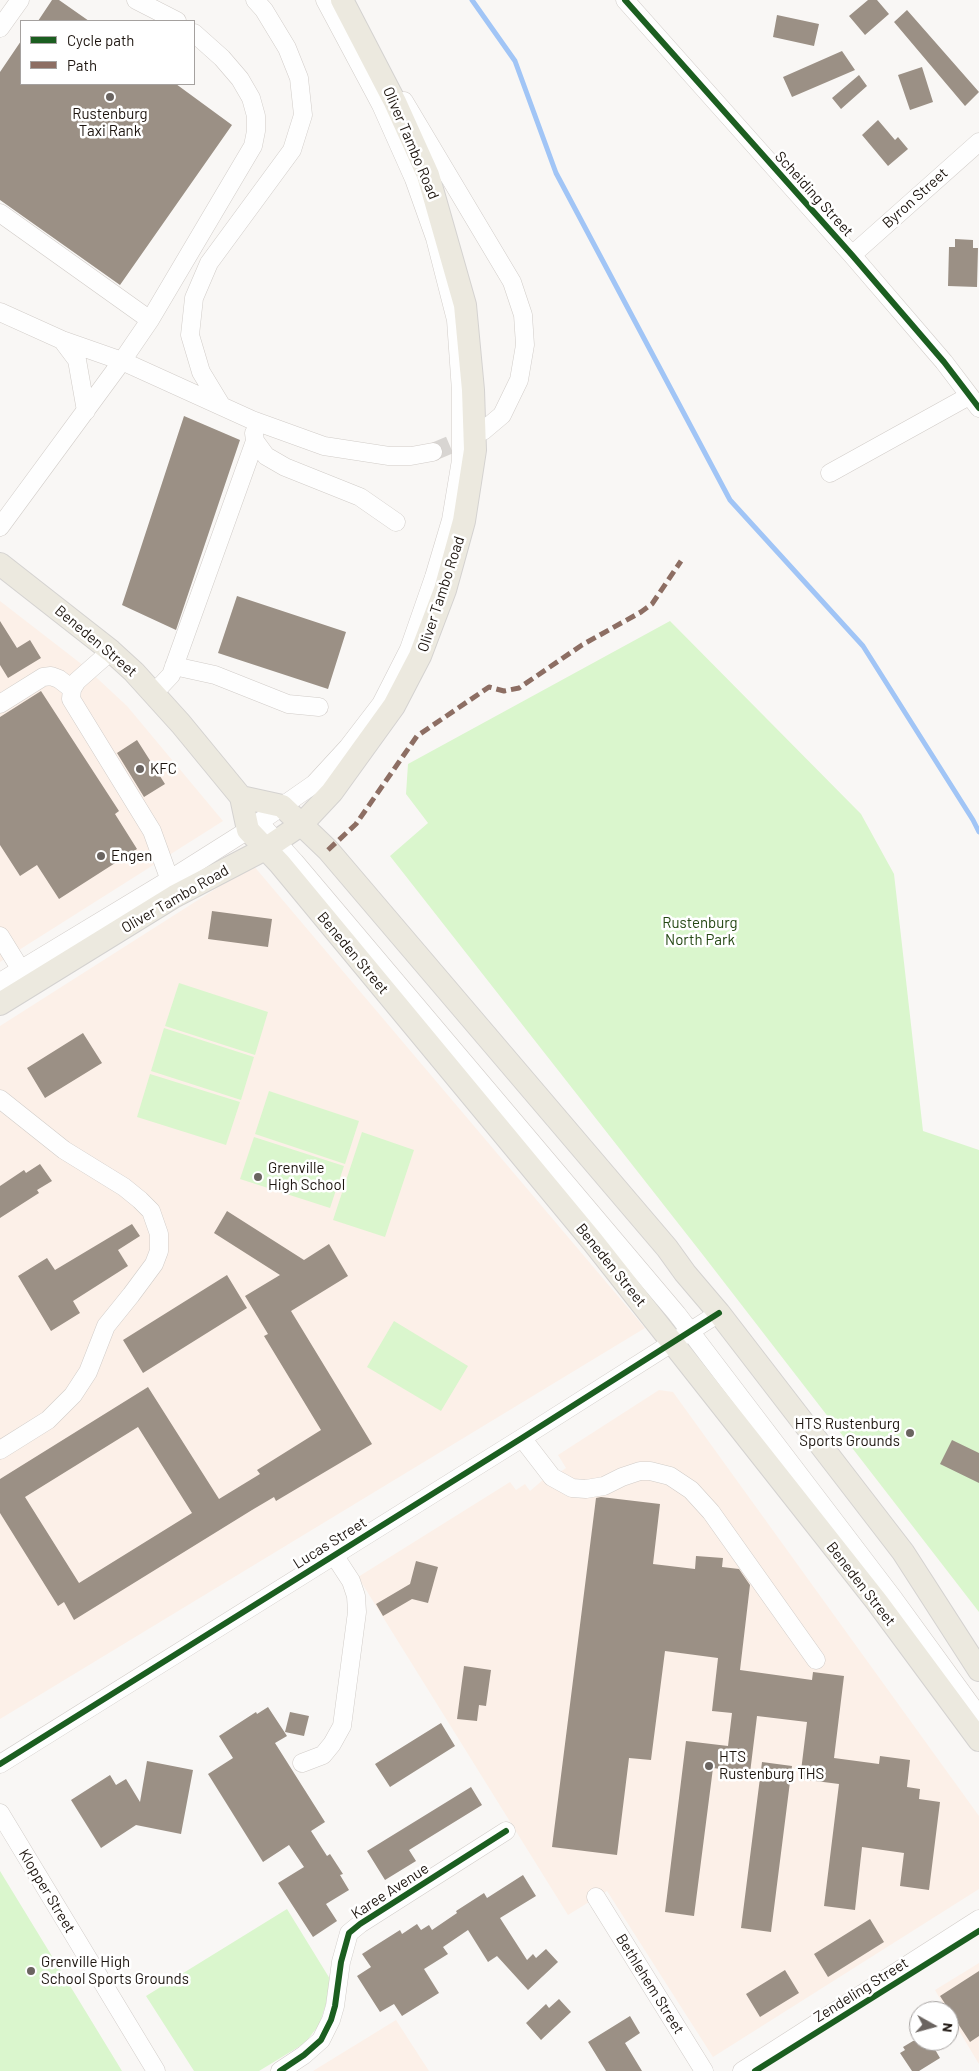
<!DOCTYPE html>
<style>
body{margin:0}
#map{position:relative;width:979px;height:2071px;overflow:hidden;background:#f9f7f5;font-family:Barlow,sans-serif}
canvas{display:block}
.legend{position:absolute;left:20px;top:20px;width:175px;height:65px;box-sizing:border-box;background:#fff;border:1px solid #a5a19f;margin:0;padding:6px 9px;list-style:none;font-size:15px;color:#1d150f}
.legend li{display:flex;align-items:center;gap:10px;height:25px}
.legend b{width:25px;border:1px solid #a5a19f}
.north{position:absolute;left:909px;top:2001px;width:50px;height:50px;box-sizing:border-box;background:#fff;border:1px solid #a5a19f;border-radius:50%;rotate:97deg;font-size:14px;font-weight:700;line-height:20px;text-align:center;color:#1d150f}
.north::after{content:'';display:block;margin:auto;width:18px;height:22px;background:#6a6460;clip-path:polygon(50% 0,100% 100%,50% 72%,0 100%)}
</style>
<div id="map">
<canvas width="979" height="2071"></canvas>
<ul class="legend">
<li><b style="height:6px;background:#1b5e20"></b>Cycle path</li>
<li><b style="height:6px;background:#8d6e63"></b>Path</li>
</ul>
<div class="north">N</div>
</div>
<script>
const context = document.querySelector('canvas').getContext('2d');
context.lineJoin = 'round';
function fillPath(path, color) { context.fillStyle = color; context.fill(path, 'evenodd'); }
const poly = rows => new Path2D(rows.map(r => 'M' + r).join(''));
function stroke(path, color, width, dash) { context.strokeStyle = color; context.lineWidth = width; context.lineCap = dash ? 'butt' : 'round'; context.setLineDash(dash || []); context.stroke(path); }
function write(font, color, halo, rows, align = 'center') {
  context.font = font + ' Barlow,sans-serif'; context.lineWidth = 5; context.setLineDash([]); context.textBaseline = 'middle'; context.strokeStyle = halo; context.fillStyle = color; for (const [text, x, y, turn = 0] of rows) {
    context.save(); context.translate(x, y); context.rotate((+turn || 0) * Math.PI / 180); context.textAlign = isNaN(turn) ? turn : align; if (halo) context.strokeText(text, 0, 0); context.fillText(text, 0, 0); context.restore();
  }
}
const built = poly([
 [0,601,84,666,127,706,223,821,0,962],
 [253,865,645,1328,0,1719,0,1026],
 [659,1390,673,1392,979,1816,979,1889,713,2057,607,1891,568,1915,358,1577,510,1482,516,1490,525,1484,530,1491,544,1479,546,1481,566,1468,558,1455],
 [979,1963,979,2064,949,2014,949,2011,947,2011,935,1990],
 [396,2020,429,2071,313,2071]
]);
const green = poly([
 [670,621,861,814,894,874,923,1131,979,1150,979,1612,703,1255,390,856,428,823,406,794,408,764],
 [179,983,268,1012,255,1055,165,1026],
 [164,1028,254,1057,241,1100,151,1071],
 [150,1074,240,1102,226,1145,137,1117],
 [269,1091,359,1121,345,1164,255,1134],
 [362,1132,414,1150,385,1237,333,1220],
 [254,1137,344,1166,330,1208,240,1179],
 [394,1321,468,1366,441,1411,367,1367],
 [0,1871,122,2071,0,2071],
 [287,1909,330,1979,326,2004,319,2025,305,2043,259,2071,194,2071,146,1996]
]);
const stream = poly([
 [472,0,515,61,556,173,730,500,863,646,973,820,979,832]
]);
const building = poly([
 [52,0,59,0,89,21,38,21],
 [868,0,877,0,889,14,865,35,849,16],
 [907,10,979,92,965,106,894,22],
 [777,15,819,24,814,46,773,37],
 [21,41,21,84,176,84,232,125,120,285,0,200,0,72],
 [842,51,855,70,792,97,783,77],
 [922,67,933,102,910,110,898,75],
 [859,75,867,86,841,109,832,98],
 [878,120,895,140,898,137,908,149,888,166,862,135],
 [955,239,973,240,973,248,978,248,977,287,948,286,949,247,955,247],
 [184,416,240,440,176,630,122,605],
 [237,596,346,632,328,689,218,653],
 [0,621,17,648,30,640,41,658,8,678,0,665],
 [41,691,119,811,115,814,137,849,59,899,37,865,20,876,0,845,0,717],
 [137,740,165,784,144,797,117,753],
 [212,911,272,919,268,947,208,939],
 [83,1033,102,1063,45,1098,27,1068],
 [40,1164,52,1181,37,1190,39,1193,0,1218,0,1186,24,1170,26,1173],
 [227,1211,304,1260,329,1244,348,1276,291,1311,372,1444,276,1501,274,1497,252,1510,74,1620,64,1602,58,1606,0,1513,0,1479,148,1387,219,1499,260,1474,257,1470,321,1430,264,1336,268,1334,245,1296,280,1275,214,1233],
 [138,1427,192,1513,79,1583,25,1497],
 [132,1224,140,1236,118,1250,128,1266,73,1301,80,1313,51,1331,18,1276,47,1258,55,1270],
 [227,1275,247,1308,143,1373,123,1340],
 [952,1440,979,1453,979,1483,940,1464],
 [601,1497,660,1504,653,1564,695,1569,696,1556,723,1558,722,1567,739,1569,750,1585,740,1670,812,1680,813,1672,844,1676,834,1758,879,1764,880,1756,910,1760,907,1787,920,1789,919,1799,940,1802,929,1890,900,1886,904,1853,862,1847,855,1910,824,1906,839,1784,800,1779,807,1722,757,1716,750,1773,713,1768,694,1916,665,1912,686,1741,728,1746,732,1713,712,1711,718,1658,665,1651,651,1760,629,1758,617,1855,552,1847,596,1498],
 [416,1561,438,1567,428,1603,412,1599,383,1616,376,1604,410,1584],
 [464,1666,491,1670,486,1706,479,1705,477,1721,457,1719],
 [268,1707,287,1736,275,1743,325,1822,311,1831,327,1856,330,1854,343,1874,340,1875,349,1890,326,1904,337,1921,313,1937,278,1883,304,1867,289,1845,263,1862,208,1774,233,1758,219,1736,256,1712,257,1714],
 [290,1712,309,1716,304,1736,285,1732],
 [441,1723,455,1746,390,1787,375,1764],
 [147,1761,193,1770,181,1834,136,1825,101,1848,71,1800,110,1775,116,1785,126,1779,140,1802],
 [762,1762,792,1766,771,1932,741,1928],
 [471,1787,482,1805,409,1850,416,1861,385,1880,367,1851],
 [523,1875,536,1896,500,1918,527,1960,533,1954,536,1958,546,1949,558,1962,528,1990,497,1956,488,1962,468,1930,443,1947,448,1954,424,1969,439,1993,402,2016,394,2004,380,2012,357,1976,371,1967,362,1954,400,1930,402,1934,417,1924,421,1930,429,1925,432,1930,457,1913,456,1911,484,1893,487,1898],
 [870,1919,884,1942,828,1977,814,1954],
 [785,1970,799,1993,760,2017,746,1994],
 [979,1971,979,2036,970,2042,940,1996],
 [559,1999,571,2012,541,2040,526,2023,546,2004,549,2008],
 [630,2016,640,2033,625,2043,642,2071,606,2071,588,2042],
 [913,2041,930,2041,940,2058,919,2071,912,2071,900,2053,905,2050,903,2047]
]);
const minorTunnel = poly([
 [433,452,473,435]
]);
const minor = poly([
 [136,0,177,21],
 [625,0,852,255,944,362,979,408],
 [0,28,20,0],
 [404,101,512,282,523,315,525,345,519,380,502,415,483,431],
 [0,213,150,320],
 [852,255,979,142],
 [0,312,62,340,122,361,252,420,324,446,389,456,411,456,433,452],
 [62,340,77,360,86,411],
 [221,405,201,372,190,335,194,298,209,263,292,150,303,115,299,78,287,48,264,10,255,0],
 [254,433,255,441,266,456,285,467,360,497,396,522],
 [830,473,969,396],
 [0,527,122,361,150,320,253,146,256,131,256,116,251,98,240,79,222,58,194,33],
 [111,651,77,681,72,689,71,699,152,831,173,889],
 [174,666,215,675,288,704,319,707],
 [154,693,171,675,255,441],
 [0,704,43,677,51,676,59,679,72,689],
 [259,822,295,862,677,1314,894,1599,979,1716],
 [0,936,26,978],
 [0,982,169,880,248,830,314,784,348,747,381,704,409,649,434,577,451,520,461,460,461,391,456,320,435,238,414,179,381,105,325,0],
 [0,1099,64,1150,124,1187,140,1200,151,1211,159,1234,159,1251,154,1264,131,1295,106,1326,88,1372,73,1395,48,1420,0,1450],
 [522,1438,552,1477,572,1488,586,1489,604,1486,622,1477,640,1471,650,1471,670,1476,691,1490,711,1512,816,1660],
 [302,1763,323,1755,332,1744,342,1726,357,1612,356,1596,351,1581,334,1555],
 [0,1764,522,1438,719,1313],
 [0,1813,156,2071],
 [596,1897,704,2071],
 [280,2071,304,2055,321,2040,331,2020,335,2006,341,1962,349,1933,360,1924,506,1831],
 [742,2071,979,1919]
]);
const major = poly([
 [0,564,111,651,134,672,181,724,241,797,248,830,280,864,593,1242,877,1602,979,1740],
 [241,797,282,806,328,850,667,1248,685,1273,719,1313,903,1552,979,1670],
 [0,1004,175,896,265,849,302,824,332,792,394,706,420,656,445,590,464,521,475,450,473,390,465,305,428,175,395,102,342,0]
]);
const quiet = poly([
 [328,850,356,824,417,736,489,687,504,691,519,688,582,645,641,612,652,604,681,561]
]);
const cycleway = poly([
 [625,0,852,255,944,362,979,408],
 [0,1764,522,1438,719,1313],
 [280,2071,304,2055,321,2040,331,2020,335,2006,341,1962,349,1933,360,1924,506,1831],
 [755,2071,979,1931]
]);
const markers = [
 [110,97,5,"#6a6460"],
 [140,769,5,"#6a6460"],
 [101,856,5,"#6a6460"],
 [258,1177,5,"#6a6460"],
 [910,1433,5,"#6a6460"],
 [709,1766,5,"#6a6460"],
 [31,1971,5,"#6a6460"]
];
const poiNames = [
 ["Rustenburg",110,114,"center"],
 ["Taxi Rank",110,131,"center"],
 ["KFC",150,769],
 ["Engen",111,856],
 ["Grenville",268,1168],
 ["High School",268,1185],
 ["HTS Rustenburg",900,1424,"right"],
 ["Sports Grounds",900,1441,"right"],
 ["HTS",719,1757],
 ["Rustenburg THS",719,1774],
 ["Grenville High",41,1962],
 ["School Sports Grounds",41,1979]
];
const streetNames = [
 ["Oliver Tambo Road",411,143,67],
 ["Scheiding Street",814,194,48],
 ["Byron Street",915,198,-42],
 ["Oliver Tambo Road",441,594,-72],
 ["Beneden Street",96,641,40],
 ["Oliver Tambo Road",175,899,-30],
 ["Beneden Street",353,953,50],
 ["Beneden Street",611,1265,51],
 ["Lucas Street",330,1543,-32],
 ["Beneden Street",861,1584,52],
 ["Klopper Street",47,1891,59],
 ["Karee Avenue",390,1891,-33],
 ["Bethlehem Street",650,1984,58],
 ["Zendeling Street",861,1990,-32]
];
const parkNames = [
 ["Rustenburg",700,923],
 ["North Park",700,940]
];
fillPath(built, '#fcf0e8');
fillPath(green, '#daf6cd');
stroke(stream, '#a1c5f6', 5);
fillPath(building, '#9b9085');
stroke(minorTunnel, '#d8d5d2', 18, [18, 9]);
stroke(minor, '#d1ccc8', 19);
stroke(major, '#d4d2d0', 24);
stroke(minor, '#fefefe', 18);
stroke(major, '#ece9df', 22);
stroke(quiet, '#8d6e63', 5, [10, 5]);
stroke(cycleway, '#1b5e20', 6);
for (const [x, y, r, color] of markers) { const dot = new Path2D(); dot.arc(x, y, r, 0, 2 * Math.PI); context.fillStyle = color; context.fill(dot); stroke(dot, '#fff', 2); }
write('15px', '#1d150f', '#fff', poiNames, 'left');
write('15px', '#1d150f', '#fff', streetNames);
write('15px', '#244713', '#fff', parkNames);
</script>
